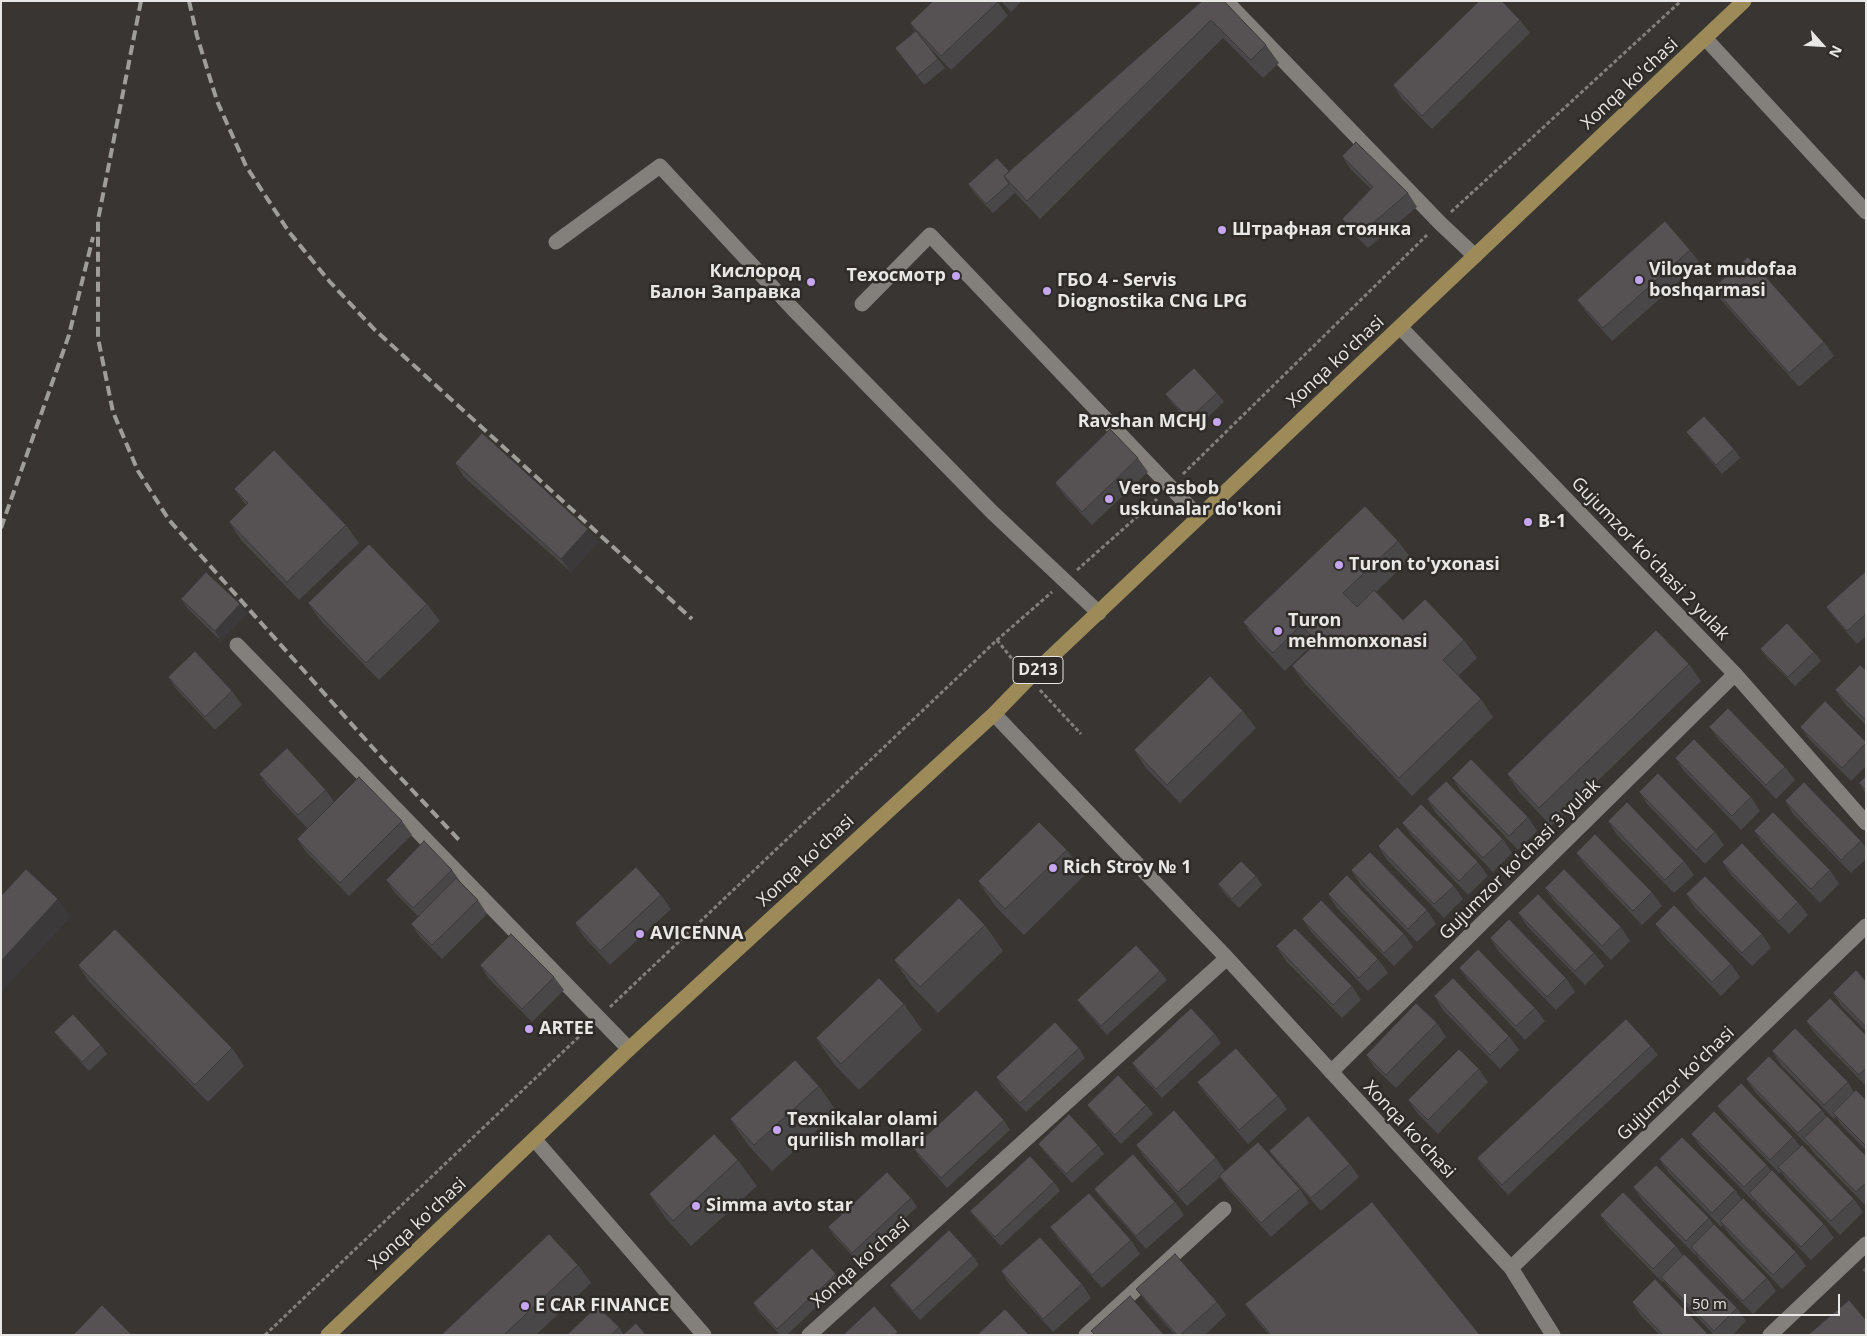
<!DOCTYPE html>
<meta charset="utf-8">
<style>
body{margin:0}
#map{position:relative;width:1867px;height:1336px;overflow:hidden;background:#383532;font-family:"Open Sans",sans-serif}
canvas{display:block}
.frame{position:absolute;inset:0;border:2px solid #e9e7e5;pointer-events:none}
.north{position:absolute;left:1797px;top:20px;width:50px;height:50px;-webkit-text-stroke:4px #2e2b28;paint-order:stroke;rotate:116deg;font-size:14px;font-weight:700;line-height:20px;text-align:center;color:#e9e7e5}
.north::after{content:'';display:block;margin:auto;width:18px;height:22px;background:#e9e7e5;clip-path:polygon(50% 0,100% 100%,50% 72%,0 100%)}
.scale{position:absolute;left:1684px;top:1294px;width:156px;height:22px;box-sizing:border-box;border:2px solid #e9e7e5;border-top:0;padding-left:6px;font-size:15px;line-height:18px;white-space:nowrap;color:#e9e7e5;-webkit-text-stroke:4px #2e2b28;paint-order:stroke}
</style>
<div id="map">
<canvas width="1867" height="1336"></canvas>
<div class="frame"></div>
<div class="north">N</div>
<div class="scale">50 m</div>
</div>
<script>
const context = document.querySelector('canvas').getContext('2d');
context.lineJoin = 'round';
const poly = rows => new Path2D(rows.map(r => 'M' + r).join(''));
function stroke(path, color, width, dash) { context.strokeStyle = color; context.lineWidth = width; context.lineCap = dash ? 'butt' : 'round'; context.setLineDash(dash || []); context.stroke(path); }
function fillPath(path, color) { context.fillStyle = color; context.fill(path, 'evenodd'); }
function write(font, color, halo, rows, align = 'center') {
  context.font = font + ' "Open Sans",sans-serif'; context.lineWidth = 5; context.setLineDash([]); context.textBaseline = 'middle'; context.strokeStyle = halo; context.fillStyle = color; for (const [text, x, y, turn = 0] of rows) {
    context.save(); context.translate(x, y); context.rotate((+turn || 0) * Math.PI / 180); context.textAlign = isNaN(turn) ? turn : align; if (halo) context.strokeText(text, 0, 0); context.fillText(text, 0, 0); context.restore();
  }
}
const path = poly([
 [1451,212,1681,1],
 [1183,474,1427,235],
 [1077,570,1157,499],
 [997,640,1017,665],
 [1040,690,1081,734],
 [610,1007,997,640,1052,592],
 [265,1335,586,1030]
]);
const minor = poly([
 [1226,1,1440,223,1475,256],
 [1705,38,1866,212],
 [556,242,660,166,792,308,992,512,1099,613],
 [862,304,930,235,1199,517],
 [1400,327,1735,674,1866,823],
 [237,645,629,1049],
 [994,714,1227,958,1511,1268,1553,1335],
 [1331,1072,1735,674],
 [535,1140,704,1335],
 [1511,1268,1866,926],
 [809,1335,1227,958],
 [1086,1335,1224,1209],
 [1770,1335,1866,1244]
]);
const major = poly([
 [328,1335,629,1049,994,714,1029,678,1744,1]
]);
const rail = poly([
 [141,1,98,220,98,338,113,412,138,471,169,520,382,758,460,841],
 [189,1,197,36,217,101,246,166,289,232,330,282,374,329,692,619],
 [1,528,69,335,93,237]
]);
const wall = poly([
 [997,1,1008,16,951,70,929,47,945,68,924,85,895,48,915,31,910,23],
 [1001,1,1022,1,1011,12],
 [1202,1,1266,45,1279,63,1263,78,1223,38,1040,219,1015,193,993,213,974,193,968,184,1009,171],
 [1520,20,1530,33,1432,129,1402,99,1393,85],
 [1342,156,1408,193,1417,207,1368,248,1352,232,1342,219,1371,189,1351,170],
 [1690,250,1700,263,1612,341,1587,313,1577,300],
 [1713,288,1824,342,1834,356,1799,387,1722,301],
 [1217,393,1224,402,1196,428,1172,403,1165,394],
 [1686,432,1734,449,1740,458,1722,474,1693,441],
 [1138,458,1148,472,1092,525,1065,496,1055,483],
 [455,463,588,529,598,542,571,572,464,477],
 [234,489,346,525,359,543,299,600,241,540,229,522,246,505],
 [1398,541,1411,558,1376,592,1403,620,1464,640,1477,658,1458,676,1481,699,1493,717,1412,796,1305,684,1292,666,1315,645,1314,643,1285,671,1256,640,1243,622],
 [1866,571,1866,636,1857,644,1836,620,1826,607],
 [181,599,247,613,221,641,187,608],
 [308,603,427,604,440,621,379,680,321,621],
 [1760,649,1814,652,1821,661,1795,686,1767,658],
 [1689,664,1701,681,1551,826,1519,792,1507,774],
 [1866,670,1866,725,1845,704,1835,690],
 [168,677,232,691,242,705,215,730,177,690],
 [1243,711,1256,728,1180,803,1146,768,1134,750],
 [1709,727,1785,767,1795,780,1776,799,1719,740],
 [1800,727,1866,742,1866,766,1851,781,1810,740],
 [1675,758,1751,797,1760,811,1741,830,1684,771],
 [259,774,326,790,334,802,402,821,412,835,349,896,306,852,297,839,307,828,268,787],
 [1866,776,1866,794,1859,783],
 [1452,778,1528,817,1537,831,1518,850,1461,791],
 [1639,792,1715,832,1724,845,1705,864,1648,805],
 [1427,799,1503,839,1512,853,1493,872,1436,813],
 [1785,801,1861,841,1866,848,1866,859,1851,873,1794,815],
 [1608,821,1684,861,1694,875,1674,893,1617,835],
 [1402,823,1478,862,1488,876,1468,895,1412,836],
 [1754,831,1830,870,1839,884,1820,903,1763,844],
 [1378,846,1454,886,1463,899,1444,918,1387,860],
 [1067,850,1085,875,1024,935,996,907,978,881],
 [1576,853,1652,892,1662,906,1642,925,1586,866],
 [1722,862,1798,902,1808,915,1789,934,1732,876],
 [452,870,462,884,478,900,487,914,442,959,420,937,411,924,418,916,395,893,386,880],
 [1351,870,1427,910,1436,924,1417,942,1360,884],
 [1256,876,1262,885,1239,908,1224,893,1218,884],
 [1545,888,1621,927,1630,941,1611,960,1554,901],
 [1328,894,1404,934,1413,947,1394,966,1337,908],
 [1686,894,1762,934,1771,948,1752,966,1695,908],
 [661,895,671,909,610,965,584,937,575,923],
 [1518,913,1594,953,1604,966,1585,985,1528,927],
 [1302,919,1378,959,1388,973,1368,991,1312,933],
 [1655,924,1731,964,1740,977,1721,996,1664,937],
 [985,925,1003,951,938,1013,912,986,894,960],
 [1490,938,1566,978,1575,992,1556,1010,1499,952],
 [1276,946,1352,986,1361,1000,1342,1018,1285,960],
 [78,965,232,1048,244,1066,208,1102,90,983],
 [480,965,554,977,564,990,532,1022,489,979],
 [1459,968,1535,1008,1545,1021,1525,1040,1469,981],
 [1160,971,1167,980,1107,1035,1084,1009,1077,1000],
 [1866,981,1866,1031,1842,1007,1833,993],
 [1434,996,1509,1036,1519,1050,1500,1069,1443,1010],
 [904,1004,922,1030,859,1090,834,1064,816,1038],
 [1806,1021,1866,1035,1866,1086,1816,1035],
 [1437,1023,1446,1037,1396,1088,1375,1068,1366,1055],
 [54,1032,101,1045,107,1054,89,1071,61,1041],
 [1215,1034,1221,1043,1162,1098,1138,1072,1132,1063],
 [1651,1046,1658,1055,1508,1195,1483,1167,1477,1158],
 [1079,1048,1085,1058,1026,1112,1002,1087,996,1077],
 [1772,1051,1848,1082,1854,1092,1866,1100,1866,1150,1842,1126,1836,1117,1834,1119,1781,1065],
 [1479,1069,1488,1082,1438,1134,1418,1114,1408,1100],
 [1746,1079,1822,1110,1826,1116,1866,1156,1866,1206,1813,1152,1809,1146,1808,1146,1756,1093],
 [1197,1082,1278,1096,1287,1109,1248,1144,1207,1096],
 [819,1086,837,1112,772,1171,748,1145,730,1119],
 [1087,1105,1146,1105,1153,1114,1121,1144,1094,1114],
 [1717,1106,1793,1137,1800,1146,1854,1199,1863,1212,1840,1235,1788,1181,1781,1172,1779,1173,1727,1119],
 [1004,1120,1010,1130,947,1188,920,1158,913,1148],
 [1691,1134,1767,1165,1771,1171,1824,1224,1834,1238,1811,1260,1758,1206,1754,1200,1753,1201,1701,1147],
 [1038,1144,1098,1145,1104,1154,1072,1183,1045,1153],
 [1136,1145,1216,1158,1225,1171,1300,1189,1309,1203,1271,1237,1229,1190,1220,1177,1187,1206,1145,1158],
 [1269,1151,1350,1164,1359,1177,1321,1211,1279,1164],
 [1659,1159,1735,1190,1742,1200,1796,1252,1806,1266,1782,1289,1730,1235,1723,1225,1721,1227,1669,1173],
 [738,1160,757,1186,691,1246,667,1220,649,1194],
 [1054,1182,1060,1191,1001,1246,977,1220,970,1211],
 [1633,1187,1709,1218,1713,1224,1767,1278,1776,1291,1753,1314,1700,1260,1696,1254,1695,1255,1643,1201],
 [1094,1189,1175,1202,1184,1215,1146,1249,1104,1202],
 [911,1198,917,1207,858,1262,834,1236,828,1227],
 [1600,1215,1676,1246,1683,1256,1737,1308,1746,1321,1733,1335,1714,1335,1671,1290,1664,1281,1662,1282,1610,1229],
 [1050,1227,1131,1240,1140,1254,1102,1288,1060,1241],
 [973,1256,979,1265,920,1320,896,1294,890,1285],
 [578,1265,591,1283,536,1335,441,1335],
 [1001,1271,1082,1284,1091,1298,1053,1332,1010,1285],
 [836,1274,842,1283,787,1335,780,1335,759,1312,753,1303],
 [1136,1289,1217,1302,1226,1315,1205,1335,1175,1335,1146,1302],
 [1632,1302,1707,1333,1708,1335,1660,1335,1641,1316],
 [1245,1304,1480,1335,1269,1335,1258,1322],
 [619,1327,624,1335,646,1335,567,1335]
]);
const shadedWall = poly([
 [588,529,598,542,571,572,561,559],
 [240,604,247,613,221,641,215,631],
 [58,899,71,917,1,992,1,961]
]);
const building = poly([
 [933,1,997,1,998,2,941,56,910,23,933,1],
 [1202,1,1224,1,1266,45,1251,60,1211,20,1027,201,1004,176,1202,1],
 [1479,1,1502,1,1520,20,1422,116,1393,85,1479,1],
 [916,31,938,59,917,76,895,48,916,31],
 [1356,142,1408,193,1359,235,1342,219,1373,187,1342,156,1356,142],
 [997,158,1009,171,1004,176,1009,184,986,204,968,184,997,158],
 [1665,221,1690,250,1603,328,1577,300,1665,221],
 [1748,257,1824,342,1789,373,1713,288,1748,257],
 [1194,368,1217,393,1189,419,1165,394,1194,368],
 [1704,416,1734,449,1716,465,1686,432,1704,416],
 [1110,429,1138,458,1082,512,1055,483,1110,429],
 [482,433,588,529,561,559,455,463,482,433],
 [274,450,346,525,287,582,229,522,248,503,234,489,274,450],
 [1365,506,1398,541,1343,593,1357,607,1374,590,1403,620,1425,599,1464,640,1443,660,1481,699,1399,778,1292,666,1317,642,1301,625,1273,653,1243,622,1365,506],
 [369,544,427,604,366,663,308,603,369,544],
 [1866,571,1866,614,1847,631,1826,607,1866,571],
 [206,572,240,604,215,631,181,599,206,572],
 [1787,623,1814,652,1788,677,1760,649,1787,623],
 [1656,630,1689,664,1539,808,1507,774,1656,630],
 [195,651,232,691,205,717,168,677,195,651],
 [1860,665,1866,670,1866,720,1835,690,1860,665],
 [1210,676,1243,711,1167,785,1134,750,1210,676],
 [1825,701,1866,742,1866,743,1842,768,1800,727,1825,701],
 [1728,708,1785,767,1766,785,1709,727,1728,708],
 [1694,739,1751,797,1732,816,1675,758,1694,739],
 [287,748,326,790,298,815,259,774,287,748],
 [1471,759,1528,817,1509,836,1452,778,1471,759],
 [1658,773,1715,832,1696,850,1639,792,1658,773],
 [1866,776,1866,790,1859,783,1866,776],
 [359,777,402,821,340,883,297,839,359,777],
 [1446,781,1503,839,1483,858,1427,799,1446,781],
 [1804,782,1861,841,1841,860,1785,801,1804,782],
 [1627,802,1684,861,1665,880,1608,821,1627,802],
 [1421,804,1478,862,1459,881,1402,823,1421,804],
 [1773,812,1830,870,1811,889,1754,831,1773,812],
 [1039,822,1067,850,1005,909,978,881,1039,822],
 [1397,827,1454,886,1434,904,1378,846,1397,827],
 [1595,834,1652,892,1633,911,1576,853,1595,834],
 [424,841,452,870,413,908,386,880,424,841],
 [1742,843,1798,902,1779,921,1722,862,1742,843],
 [1370,852,1427,910,1408,929,1351,870,1370,852],
 [1241,861,1256,876,1232,899,1218,884,1241,861],
 [636,867,661,895,600,951,575,923,636,867],
 [26,869,58,899,1,961,1,896,26,869],
 [1564,869,1621,927,1602,946,1545,888,1564,869],
 [1347,875,1404,934,1384,953,1328,894,1347,875],
 [1705,876,1762,934,1742,953,1686,894,1705,876],
 [456,878,478,900,432,945,411,924,456,878],
 [1538,894,1594,953,1575,971,1518,913,1538,894],
 [959,898,985,925,920,987,894,960,959,898],
 [1321,900,1378,959,1359,978,1302,919,1321,900],
 [1674,905,1731,964,1712,982,1655,924,1674,905],
 [1509,919,1566,978,1547,997,1490,938,1509,919],
 [1295,928,1352,986,1333,1005,1276,946,1295,928],
 [115,929,232,1048,195,1085,78,965,115,929],
 [511,934,554,977,522,1009,480,965,511,934],
 [1136,945,1160,971,1101,1026,1077,1000,1136,945],
 [1478,949,1535,1008,1516,1026,1459,968,1478,949],
 [1856,970,1866,981,1866,1027,1833,993,1856,970],
 [879,978,904,1004,841,1064,816,1038,879,978],
 [1453,978,1509,1036,1490,1055,1434,996,1453,978],
 [1830,998,1866,1035,1866,1068,1859,1075,1806,1021,1830,998],
 [1416,1003,1437,1023,1386,1075,1366,1055,1416,1003],
 [1191,1008,1215,1034,1156,1089,1132,1063,1191,1008],
 [73,1014,101,1045,82,1062,54,1032,73,1014],
 [1626,1019,1651,1046,1502,1185,1477,1158,1626,1019],
 [1055,1022,1079,1048,1020,1103,996,1077,1055,1022],
 [1795,1028,1848,1082,1824,1105,1772,1051,1795,1028],
 [1236,1048,1278,1096,1239,1130,1197,1082,1236,1048],
 [1459,1049,1479,1069,1428,1120,1408,1100,1459,1049],
 [1769,1056,1822,1110,1798,1133,1746,1079,1769,1056],
 [795,1060,819,1086,754,1145,730,1119,795,1060],
 [1118,1075,1146,1105,1115,1135,1087,1105,1118,1075],
 [1741,1083,1793,1137,1770,1160,1717,1106,1741,1083],
 [976,1090,1004,1120,941,1178,913,1148,976,1090],
 [1856,1090,1866,1100,1866,1146,1833,1113,1856,1090],
 [1174,1110,1216,1158,1178,1192,1136,1145,1174,1110],
 [1714,1111,1767,1165,1744,1187,1691,1134,1714,1111],
 [1069,1114,1098,1145,1066,1174,1038,1144,1069,1114],
 [1308,1116,1350,1164,1311,1198,1269,1151,1308,1116],
 [1827,1116,1866,1156,1866,1183,1856,1192,1804,1138,1827,1116],
 [714,1134,738,1160,673,1221,649,1194,714,1134],
 [1682,1137,1735,1190,1712,1213,1659,1159,1682,1137],
 [1258,1142,1300,1189,1261,1223,1219,1176,1258,1142],
 [1802,1145,1854,1199,1831,1221,1778,1167,1802,1145],
 [1133,1154,1175,1202,1136,1236,1094,1189,1133,1154],
 [1030,1156,1054,1182,995,1237,970,1211,1030,1156],
 [1656,1165,1709,1218,1686,1241,1633,1187,1656,1165],
 [1772,1170,1824,1224,1801,1247,1749,1193,1772,1170],
 [887,1172,911,1198,852,1253,828,1227,887,1172],
 [1623,1192,1676,1246,1653,1269,1600,1215,1623,1192],
 [1089,1193,1131,1240,1092,1275,1050,1227,1089,1193],
 [1743,1198,1796,1252,1773,1275,1720,1221,1743,1198],
 [1372,1202,1480,1335,1271,1335,1245,1304,1372,1202],
 [1714,1224,1767,1278,1743,1301,1691,1247,1714,1224],
 [949,1230,973,1256,913,1311,890,1285,949,1230],
 [549,1234,578,1265,504,1335,441,1335,549,1234],
 [1040,1237,1082,1284,1043,1319,1001,1271,1040,1237],
 [812,1248,836,1274,777,1329,753,1303,812,1248],
 [1175,1254,1217,1302,1180,1335,1177,1335,1136,1289,1175,1254],
 [1684,1254,1737,1308,1714,1331,1661,1277,1684,1254],
 [1866,1266,1866,1274,1862,1270,1866,1266],
 [1655,1279,1707,1333,1706,1335,1663,1335,1632,1302,1655,1279],
 [1130,1296,1164,1335,1095,1335,1091,1331,1130,1296],
 [1849,1300,1866,1320,1866,1335,1808,1335,1849,1300],
 [102,1305,132,1335,73,1335,102,1305],
 [597,1306,619,1327,611,1335,567,1335,597,1306],
 [874,1306,898,1332,894,1335,843,1335,874,1306],
 [1005,1309,1029,1335,977,1335,1005,1309],
 [636,1323,646,1335,623,1335,636,1323]
]);
const markers = [
 [1222,230,5,"#c5a6f0"],
 [956,276,5,"#c5a6f0"],
 [1639,280,5,"#c5a6f0"],
 [811,282,5,"#c5a6f0"],
 [1047,291,5,"#c5a6f0"],
 [1217,422,5,"#c5a6f0"],
 [1109,499,5,"#c5a6f0"],
 [1528,522,5,"#c5a6f0"],
 [1339,565,5,"#c5a6f0"],
 [1278,631,5,"#c5a6f0"],
 [1053,868,5,"#c5a6f0"],
 [640,934,5,"#c5a6f0"],
 [529,1029,5,"#c5a6f0"],
 [777,1130,5,"#c5a6f0"],
 [696,1206,5,"#c5a6f0"],
 [525,1306,5,"#c5a6f0"]
];
const shields = [
 [1038,670,50]
];
const shieldNames = [
 ["D213",1038,670]
];
const streetNames = [
 ["Xonqa ko'chasi",1630,84,-43],
 ["Xonqa ko'chasi",1336,362,-43],
 ["Gujumzor ko'chasi 2 yulak",1650,559,46],
 ["Gujumzor ko'chasi 3 yulak",1520,860,-45],
 ["Xonqa ko'chasi",806,861,-43],
 ["Gujumzor ko'chasi",1676,1084,-44],
 ["Xonqa ko'chasi",1409,1130,47],
 ["Xonqa ko'chasi",418,1224,-43],
 ["Xonqa ko'chasi",861,1263,-42]
];
const poiNames = [
 ["Штрафная стоянка",1232,230],
 ["Viloyat mudofaa",1649,270],
 ["boshqarmasi",1649,291],
 ["Кислород",801,272,"right"],
 ["Балон Заправка",801,293,"right"],
 ["Техосмотр",946,276,"right"],
 ["ГБО 4 - Servis",1057,281],
 ["Diognostika CNG LPG",1057,302],
 ["Ravshan MCHJ",1207,422,"right"],
 ["Vero asbob",1119,489],
 ["uskunalar do'koni",1119,510],
 ["В-1",1538,522],
 ["Turon to'yxonasi",1349,565],
 ["Turon",1288,621],
 ["mehmonxonasi",1288,642],
 ["Rich Stroy № 1",1063,868],
 ["AVICENNA",650,934],
 ["ARTEE",539,1029],
 ["Texnikalar olami",787,1120],
 ["qurilish mollari",787,1141],
 ["Simma avto star",706,1206],
 ["E CAR FINANCE",535,1306]
];
stroke(path, '#827f7d', 3, [4, 2.5]);
stroke(minor, '#83807c', 15);
stroke(major, '#9d8a59', 15);
stroke(rail, '#9f9d9a', 4, [10, 5]);
fillPath(wall, '#4a4748');
fillPath(shadedWall, '#3c393b');
fillPath(building, '#565254');
stroke(building, '#3c393b', 1);
for (const [x, y, r, color] of markers) { const dot = new Path2D(); dot.arc(x, y, r, 0, 2 * Math.PI); context.fillStyle = color; context.fill(dot); stroke(dot, '#2e2b28', 2); }
for (const [x, y, w] of shields) { const box = new Path2D(); box.roundRect(x - w / 2, y - 13.5, w, 27, 4); context.fillStyle = '#2e2b28'; context.fill(box); stroke(box, '#e9e7e5', 1); }
write('bold 16px', '#e9e7e5', null, shieldNames);
write('18px', '#e9e7e5', '#2e2b28', streetNames);
write('bold 18px', '#e9e7e5', '#2e2b28', poiNames, 'left');
</script>
